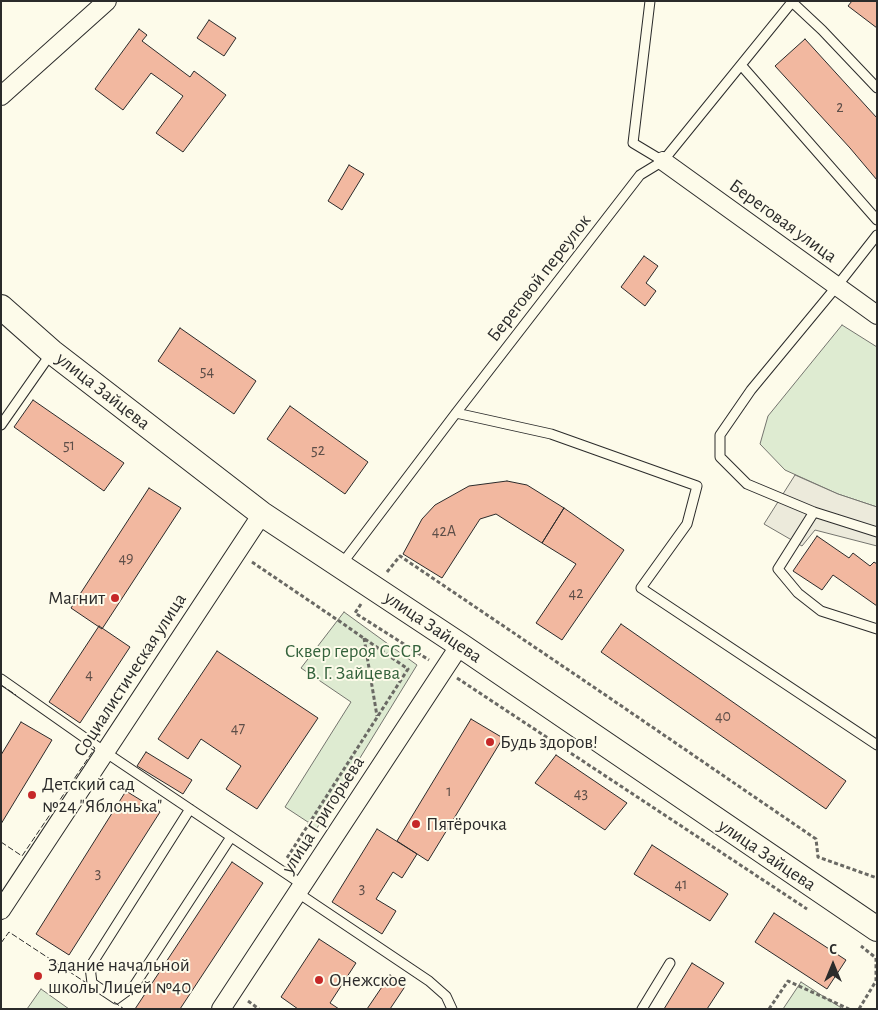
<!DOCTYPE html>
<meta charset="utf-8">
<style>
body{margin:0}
#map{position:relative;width:878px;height:1010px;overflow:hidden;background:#fdfbea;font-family:"Alegreya Sans",sans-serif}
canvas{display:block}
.frame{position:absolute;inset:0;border:2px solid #2b2b2b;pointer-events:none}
.north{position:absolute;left:808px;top:940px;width:50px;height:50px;-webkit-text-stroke:4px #fdfbea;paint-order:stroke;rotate:0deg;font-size:14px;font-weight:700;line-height:20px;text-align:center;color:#2b2b2b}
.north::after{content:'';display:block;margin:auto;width:18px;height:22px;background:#2b2b2b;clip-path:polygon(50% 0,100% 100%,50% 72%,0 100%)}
</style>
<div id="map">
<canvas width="878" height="1010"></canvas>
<div class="frame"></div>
<div class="north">С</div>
</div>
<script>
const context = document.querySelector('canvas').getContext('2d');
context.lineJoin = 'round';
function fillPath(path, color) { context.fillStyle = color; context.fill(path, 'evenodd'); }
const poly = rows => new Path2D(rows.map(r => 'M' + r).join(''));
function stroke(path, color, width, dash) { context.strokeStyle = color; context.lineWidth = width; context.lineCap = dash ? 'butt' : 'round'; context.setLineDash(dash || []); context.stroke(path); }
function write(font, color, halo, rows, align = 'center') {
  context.font = font + ' "Alegreya Sans",sans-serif'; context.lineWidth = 4; context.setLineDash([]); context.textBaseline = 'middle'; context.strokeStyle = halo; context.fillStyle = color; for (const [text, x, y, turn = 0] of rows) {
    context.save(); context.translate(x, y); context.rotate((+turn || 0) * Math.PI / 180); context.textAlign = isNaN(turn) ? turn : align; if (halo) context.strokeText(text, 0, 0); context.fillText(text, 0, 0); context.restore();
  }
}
const green = poly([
 [842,325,877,347,877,507,838,494,785,470,760,444,768,416,842,325],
 [344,612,417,665,317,828,285,807,351,702,301,668,344,612],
 [801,982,843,1009,783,1009,801,982],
 [41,989,69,1009,27,1009,41,989]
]);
const parking = poly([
 [795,475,838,494,877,507,877,546,815,530,802,546,764,524,795,475]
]);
const building = poly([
 [852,1,877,1,877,28,848,6,852,1],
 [209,20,236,38,224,56,197,38,209,20],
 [139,29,147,35,142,41,190,77,194,71,226,95,183,152,156,133,183,96,151,73,123,110,95,89,139,29],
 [805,39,877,118,877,180,850,148,775,66,805,39],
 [349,165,364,174,342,210,328,201,349,165],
 [644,256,658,266,646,283,656,291,645,306,621,287,644,256],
 [180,328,256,381,234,414,158,361,180,328],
 [33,400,124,463,104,491,14,427,33,400],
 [290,406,368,462,345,494,267,439,290,406],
 [507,481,527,485,564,508,542,543,496,514,480,519,442,578,403,554,422,519,435,505,469,486,507,481],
 [149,488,181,508,102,629,71,608,149,488],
 [564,508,624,550,562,640,536,623,576,564,542,543,564,508],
 [817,536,849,558,853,553,870,566,874,562,877,564,877,606,833,575,822,590,793,571,817,536],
 [621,624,846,781,826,809,601,652,621,624],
 [99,626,130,647,80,723,49,702,99,626],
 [217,651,318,718,257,809,226,789,241,766,201,739,188,759,158,739,217,651],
 [471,719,503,738,428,861,397,841,471,719],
 [21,722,52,740,1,824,1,755,21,722],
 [146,752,192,780,183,794,137,766,146,752],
 [556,755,627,803,605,830,535,783,556,755],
 [126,791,160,812,69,955,36,934,126,791],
 [377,829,417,854,402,878,393,872,376,899,396,911,382,934,332,902,377,829],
 [652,845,728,894,710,921,634,874,652,845],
 [232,862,263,883,180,1009,135,1009,232,862],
 [774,913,846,960,827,989,755,942,774,913],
 [319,939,356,963,330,1003,339,1009,298,1009,281,997,319,939],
 [692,963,724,983,707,1009,664,1009,692,963],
 [390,975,406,985,390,1009,367,1009,390,975]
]);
const path = poly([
 [252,562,342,623,408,669,287,858],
 [387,572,400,556,598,690,816,839,818,857,877,878],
 [361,604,355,613,429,660],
 [364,638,377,716],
 [457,678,807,909],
 [248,1001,259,1009],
 [769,1009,788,981,849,1009],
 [859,1009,876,981,876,958,861,946]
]);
const lane = poly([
 [741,65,877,220],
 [663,161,792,2,822,30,877,88],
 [877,235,837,286,751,390,720,435,720,457,747,484,814,512,877,532],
 [456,413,551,434,697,486,687,524,641,588,877,745],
 [1,425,52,352],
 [814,512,778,569,798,593,821,611,877,629],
 [341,565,456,413,640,175,663,161,633,143,650,1],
 [1,679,105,752,303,885],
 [190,809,90,967,92,983,116,999,134,986,231,837],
 [298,893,429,981,446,996,452,1009],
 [642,1009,670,963]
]);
const street = poly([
 [1,96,107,1],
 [663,161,877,315],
 [1,910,262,514],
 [221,1009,460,645]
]);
const secondary = poly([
 [1,307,52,352,262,514,460,645,877,929]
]);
const fence = poly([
 [1,685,16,695],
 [1,842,22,856,95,748,92,746],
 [1,943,9,932,91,986],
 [114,1002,124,1009]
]);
const markers = [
 [115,598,5,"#c62828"],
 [490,742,5,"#c62828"],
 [32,795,5,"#c62828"],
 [416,824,5,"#c62828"],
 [38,976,5,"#c62828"],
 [319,980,5,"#c62828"]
];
const numberNames = [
 ["2",840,107],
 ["54",207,371],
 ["51",69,445],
 ["52",318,450],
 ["42А",444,531],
 ["49",126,558],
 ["42",576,593],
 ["4",89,674],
 ["40",723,716],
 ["47",238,728],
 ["1",449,791],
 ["43",581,793],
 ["3",98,873],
 ["41",681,884],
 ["3",362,888]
];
const streetNames = [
 ["Береговая улица",783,221,36],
 ["Береговой переулок",539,278,-52],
 ["улица Зайцева",103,391,38],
 ["улица Зайцева",433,627,34],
 ["Социалистическая улица",130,675,-57],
 ["улица Григорьева",323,815,-57],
 ["улица Зайцева",767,855,34]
];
const poiNames = [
 ["Магнит",105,598,"right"],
 ["Будь здоров!",500,742],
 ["Детский сад",42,784],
 ["№24 \"Яблонька\"",42,806],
 ["Пятёрочка",426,824],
 ["Здание начальной",48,965],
 ["школы Лицей №40",48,987],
 ["Онежское",329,980]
];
const parkNames = [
 ["Сквер героя СССР",353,651],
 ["В. Г. Зайцева",353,673]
];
fillPath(green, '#deebd1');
stroke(green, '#74746e', 1);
fillPath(parking, '#eceadb');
stroke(parking, '#74746e', 1);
fillPath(building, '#f2b8a0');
stroke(building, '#2b2b2b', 1);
stroke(lane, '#2b2b2b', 11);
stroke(street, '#2b2b2b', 20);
stroke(secondary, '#2b2b2b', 26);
stroke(path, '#6a6964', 3, [4, 2.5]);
stroke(lane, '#fdfbea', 9);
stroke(street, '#fdfbea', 18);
stroke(secondary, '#fdfbea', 24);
stroke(fence, '#2b2b2b', 1, [6, 2.5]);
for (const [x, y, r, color] of markers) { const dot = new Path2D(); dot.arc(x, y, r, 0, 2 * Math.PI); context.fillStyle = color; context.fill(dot); stroke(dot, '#fdfbea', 2); }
write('16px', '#5d4e48', null, numberNames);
write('19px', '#2b2b2b', '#fdfbea', streetNames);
write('19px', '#2b2b2b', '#fdfbea', poiNames, 'left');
write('19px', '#34623c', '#fdfbea', parkNames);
</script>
